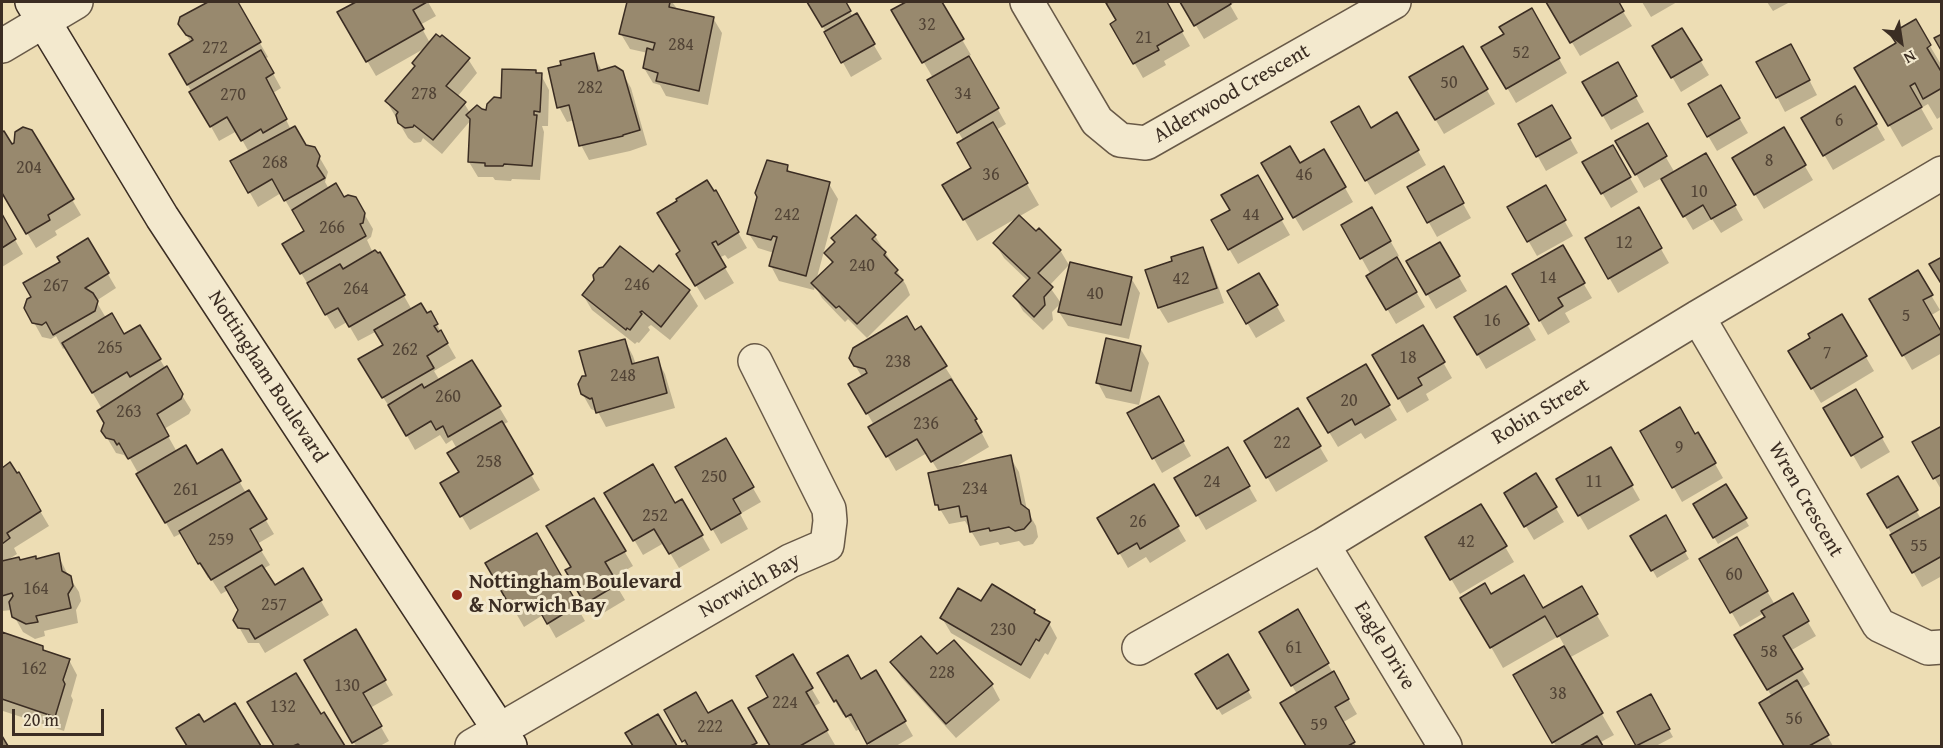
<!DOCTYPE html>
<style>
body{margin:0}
#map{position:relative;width:1943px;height:748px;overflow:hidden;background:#edddb4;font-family:"Gentium Book Plus",serif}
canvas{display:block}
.frame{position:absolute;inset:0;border:3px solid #3b2d23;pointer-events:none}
.north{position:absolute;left:1871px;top:12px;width:60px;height:60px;-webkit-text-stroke:4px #f3e9ce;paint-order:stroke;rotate:150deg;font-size:16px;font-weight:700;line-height:24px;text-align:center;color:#3b2d23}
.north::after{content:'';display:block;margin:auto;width:21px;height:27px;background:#3b2d23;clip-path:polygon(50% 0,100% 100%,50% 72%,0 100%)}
.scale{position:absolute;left:12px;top:709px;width:92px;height:27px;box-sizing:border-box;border:3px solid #3b2d23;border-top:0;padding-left:8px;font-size:18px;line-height:21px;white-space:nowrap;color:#3b2d23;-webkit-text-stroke:4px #f3e9ce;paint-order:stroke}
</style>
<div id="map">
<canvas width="1943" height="748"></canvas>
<div class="frame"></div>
<div class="north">N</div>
<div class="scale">20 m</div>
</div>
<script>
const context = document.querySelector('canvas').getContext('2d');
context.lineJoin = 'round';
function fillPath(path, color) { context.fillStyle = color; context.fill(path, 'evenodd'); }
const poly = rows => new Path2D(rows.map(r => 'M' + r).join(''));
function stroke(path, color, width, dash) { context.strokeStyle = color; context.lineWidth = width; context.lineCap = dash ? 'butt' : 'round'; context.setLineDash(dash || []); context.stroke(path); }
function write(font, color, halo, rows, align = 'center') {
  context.font = font + ' "Gentium Book Plus",serif'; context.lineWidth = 6; context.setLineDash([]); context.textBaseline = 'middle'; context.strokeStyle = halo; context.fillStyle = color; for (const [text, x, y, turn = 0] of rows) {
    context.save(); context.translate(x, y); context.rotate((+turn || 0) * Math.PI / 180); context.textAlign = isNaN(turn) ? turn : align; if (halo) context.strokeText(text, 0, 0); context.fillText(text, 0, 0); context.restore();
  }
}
const shadow = poly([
 [211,2,236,2,268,57,265,59,281,88,273,93,291,130,305,146,314,148,328,172,325,182,329,189,343,199,355,198,373,229,371,237,367,240,373,253,377,255,380,254,412,310,426,316,430,313,456,358,434,371,440,381,472,362,508,422,502,425,540,490,470,530,442,483,461,473,457,449,452,440,446,444,440,435,415,450,393,411,392,411,368,374,385,345,377,331,358,341,347,322,335,329,284,245,306,232,296,214,294,215,281,193,258,207,232,161,249,152,237,131,219,141,171,55,191,43,180,24,181,18],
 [350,2,428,2,436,16,420,25,430,43,468,59,477,73,457,97,464,103,470,113,487,111,536,75,541,75,549,90,548,126,542,126,544,132,540,180,512,179,511,181,495,180,493,177,478,177,469,162,471,120,442,154,423,138,421,142,414,143,408,138,387,102,416,67,427,47,376,76,339,13,352,5],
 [629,2,672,2,678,10,713,18,722,33,708,105,666,96,660,85,653,83,644,68,648,53,630,49,621,34],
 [809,2,844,2,853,17,856,15,882,59,851,77],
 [908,2,940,2,971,55,968,56,1006,124,996,130,1039,205,977,241,944,185,973,168,963,140,929,81,933,78,893,10],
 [1112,2,1165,2,1190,46,1164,61,1166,65,1143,78,1112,24,1118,21,1108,4],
 [1182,2,1236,2,1230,5,1238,19,1204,39],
 [1548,2,1617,2,1632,26,1580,56],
 [1642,2,1677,2,1651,17],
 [1767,2,1790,2,1773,11],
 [1531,10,1567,73,1516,103,1484,48,1506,35],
 [1915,21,1942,66,1938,70,1942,76,1942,116,1937,119,1928,104,1921,108,1933,129,1902,147,1856,68,1898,44],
 [1682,30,1709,75,1681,92,1654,46],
 [1462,48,1495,104,1444,134,1411,78],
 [593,55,602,71,622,72,631,88,647,145,630,151,589,160,581,145,575,120,567,122,559,107],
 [1799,60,1817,95,1785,112,1777,97],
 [1617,64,1644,112,1611,130,1584,83],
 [1721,87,1748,133,1717,151,1690,105],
 [1855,88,1885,140,1833,170,1803,118],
 [1552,107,1578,153,1546,171,1520,125],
 [1397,114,1426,165,1375,195,1333,123,1370,130],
 [1647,125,1675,173,1706,155,1743,220,1721,233,1712,219,1693,230,1662,178,1644,188,1618,142],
 [1783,129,1813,180,1764,209,1734,159],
 [32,131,81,215,55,231,57,235,36,248,4,194,2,195,2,134,4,133,11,146],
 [1612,147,1638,192,1611,208,1584,162],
 [1324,151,1353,202,1303,231,1263,164,1299,165],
 [787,167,791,174,829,184,838,199,816,281,833,265,826,253,875,236,906,285,910,295,867,338,848,319,845,322,822,298,815,286,814,290,779,281,771,266,774,253,758,248,749,234],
 [1443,168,1471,218,1437,237,1409,187],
 [1257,177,1290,235,1238,264,1213,221,1232,211],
 [1545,187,1573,236,1537,256,1509,207],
 [715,192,747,248,728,259,725,255,719,258,734,283,705,300,686,269,682,252],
 [1372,209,1399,256,1396,257,1425,307,1396,324,1368,276,1371,275,1343,225],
 [1638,209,1669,263,1618,293,1587,239],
 [2,217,23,254,2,267],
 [1036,233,1060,250,1069,265,1049,286,1061,303,1052,312,1053,320,1043,330,1023,311,1015,297,1029,282,1004,258,995,243],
 [88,240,116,288,96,301,106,318,123,336,140,327,191,410,189,414,164,429,177,452,196,466,222,452,246,493,249,492,274,534,257,544,270,565,263,569,274,588,303,570,329,615,265,653,259,643,248,643,235,620,240,610,228,590,221,594,210,577,208,578,182,533,174,537,129,457,127,459,124,455,116,453,103,431,106,423,102,409,66,347,63,349,56,336,51,339,42,337,26,308,62,263],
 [1439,244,1467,291,1436,309,1408,261],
 [1562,247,1592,298,1565,313,1570,322,1548,335,1514,275],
 [620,248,654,274,659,268,689,291,698,306,670,340,651,325,648,327,650,330,639,343,637,342,635,344,592,310,583,295,595,281,595,276],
 [1202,249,1210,263,1224,303,1168,323,1159,308,1147,271,1174,262],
 [1917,272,1940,310,1930,316,1942,335,1942,353,1912,370,1871,299],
 [1259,275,1285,321,1256,338,1229,292],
 [1131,278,1140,293,1129,339,1068,326,1059,312],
 [1506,288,1536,340,1486,369,1456,317],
 [1842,316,1874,371,1821,403,1790,351,1812,339],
 [1423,327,1452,378,1426,394,1429,400,1407,413,1374,355],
 [914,331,945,367,954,381,951,383,975,420,989,447,952,469,1010,457,1019,472,1027,510,1036,526,1038,537,1033,544,1024,546,1019,541,1000,545,998,542,980,546,965,521,949,524,937,504,939,472,927,453,896,471,871,428,874,425,850,384,862,377,851,358],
 [625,341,633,356,636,365,657,359,665,374,675,408,606,427,598,412,591,409,582,393,588,377],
 [1140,348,1149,363,1139,405,1106,398,1098,383],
 [1365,366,1397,420,1365,439,1361,433,1338,447,1309,399],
 [1855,391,1890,452,1861,469,1826,408],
 [1159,398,1191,456,1162,473,1129,414],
 [1298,410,1328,461,1276,492,1246,441],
 [1942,428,1942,491,1914,443],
 [1642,431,1695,436,1698,434,1723,478,1682,502],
 [725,440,761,502,740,514,748,529,721,544,677,467],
 [1227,449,1257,501,1206,530,1176,478],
 [1611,449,1640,500,1588,530,1558,479],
 [10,464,18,474,49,526,14,548,17,554,6,561,37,561,58,555,68,575,79,592,81,601,76,610,78,623,44,631,45,636,35,639,23,632,14,616,12,610,2,611,2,469],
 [1536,475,1564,522,1534,540,1506,493],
 [1897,478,1921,519,1942,508,1942,576,1922,587,1869,495],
 [1726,486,1749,526,1718,544,1695,504],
 [1154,487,1186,541,1150,563,1146,557,1128,568,1100,519],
 [607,493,675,505,682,501,710,550,679,568,664,543,643,555],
 [594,500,633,566,612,578,625,600,595,618,567,571,573,568],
 [1481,506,1514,562,1460,594,1427,538],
 [1665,517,1689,559,1657,578,1633,536],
 [536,535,585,621,556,638,543,615,524,627,487,563],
 [1737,539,1775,605,1792,595,1816,636,1790,651,1810,684,1801,689,1833,746,1785,746,1761,703,1772,697,1736,635,1767,618,1764,613,1740,627,1701,559],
 [1581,588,1609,636,1569,658,1614,735,1599,743,1601,746,1556,746,1515,676,1565,647,1559,636,1503,668,1463,598,1491,596,1543,610],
 [982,603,1034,611,1037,616,1049,623,1057,638,1048,655,1045,653,1030,679,951,633,942,618],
 [1297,611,1357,714,1342,723,1356,746,1308,746,1282,703,1297,694,1261,633],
 [356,631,393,695,370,708,389,741,380,746,356,746,306,660],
 [2,634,42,647,46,653,69,660,77,675,71,696,73,700,64,731,3,711,2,709],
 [792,656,820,703,813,707,835,745,833,746,772,746,750,709,770,697],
 [937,656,992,685,1000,700,956,738,901,677,892,662],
 [1228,656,1252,698,1222,715,1197,674],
 [876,672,913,736,896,746,870,746,860,729,856,731,846,714,843,715,819,673,861,681],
 [1650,696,1673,737,1656,746,1638,746,1619,712],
 [731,702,757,746,686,746,666,711,708,715],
 [249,703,320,717,324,714,343,746,275,746],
 [235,705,259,746,188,746,178,729,203,724],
 [658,716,676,746,634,746,627,734]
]);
const building = poly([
 [208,2,238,2,261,42,187,85,169,54,193,40,191,37,186,35,178,24,180,17,208,2],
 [356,2,427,2,413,10,424,29,366,62,337,12,356,2],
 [627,2,670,2,669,7,714,17,699,91,656,81,658,73,643,68,647,48,653,50,655,43,619,34,627,2],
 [807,2,846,2,851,11,822,27,807,2],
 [906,2,942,2,964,39,922,63,891,10,906,2],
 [1109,2,1167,2,1183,31,1157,46,1159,50,1133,64,1110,24,1116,20,1106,3,1109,2],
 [1180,2,1230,2,1231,4,1194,26,1180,2],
 [1546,2,1619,2,1624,11,1570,43,1546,2],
 [1532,8,1560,58,1506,89,1481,47,1504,34,1499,27,1532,8],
 [857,13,875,44,841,63,824,32,857,13],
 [1916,19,1931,45,1927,48,1942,73,1942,88,1923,99,1915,83,1910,86,1922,107,1888,126,1854,68,1896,43,1890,34,1916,19],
 [1682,28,1702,60,1671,78,1652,46,1682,28],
 [436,34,440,37,442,35,470,58,446,86,466,102,433,140,414,125,413,127,405,128,398,123,396,115,398,112,385,101,415,66,412,63,436,34],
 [1942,34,1942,52,1934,38,1942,34],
 [1791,44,1810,80,1776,98,1756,62,1791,44],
 [1463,46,1488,89,1435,120,1409,77,1463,46],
 [261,50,274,73,266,78,287,119,263,133,261,129,241,141,227,117,210,127,189,92,261,50],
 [594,53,598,71,615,66,623,71,640,130,623,135,623,136,579,146,569,105,557,108,548,68,561,65,560,61,594,53],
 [969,56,999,108,957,133,927,80,969,56],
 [1618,62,1637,96,1602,116,1582,82,1618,62],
 [502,69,536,70,536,73,542,73,540,112,534,111,534,115,537,115,532,166,504,164,503,166,485,166,485,163,468,162,470,119,466,115,477,105,482,109,486,110,487,104,494,97,501,98,502,69],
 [1721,85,1740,118,1707,137,1688,104,1721,85],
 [1855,86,1877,124,1823,156,1801,118,1855,86],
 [1552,105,1571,138,1536,157,1518,124,1552,105],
 [1359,106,1371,128,1397,112,1419,150,1365,181,1331,122,1359,106],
 [993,122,1028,183,963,220,942,185,971,168,957,143,993,122],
 [1648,123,1667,156,1635,175,1615,141,1648,123],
 [295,126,306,145,315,147,320,156,317,166,325,178,284,201,272,179,248,193,230,161,295,126],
 [23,127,32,130,74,199,48,215,50,220,26,234,2,193,2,132,4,131,12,144,14,143,15,132,23,127],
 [1784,127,1806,165,1754,195,1732,158,1784,127],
 [1613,145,1631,177,1601,194,1582,162,1613,145],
 [1290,146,1300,163,1324,149,1346,187,1293,218,1261,163,1290,146],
 [1706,153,1736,205,1711,219,1703,205,1683,217,1661,179,1706,153],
 [767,160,788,165,787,171,830,182,806,276,769,266,777,237,773,236,771,240,747,234,757,197,755,193,767,160],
 [1444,166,1464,203,1427,223,1407,187,1444,166],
 [1258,175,1283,219,1228,250,1211,220,1230,210,1221,195,1258,175],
 [707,180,714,191,716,190,739,232,718,245,716,241,712,243,726,267,695,286,676,254,680,251,657,213,677,201,676,199,707,180],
 [336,183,344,197,348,195,356,197,365,213,363,223,360,224,366,236,300,274,282,244,304,231,292,210,336,183],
 [1546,185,1566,220,1527,242,1507,207,1546,185],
 [1372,207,1391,241,1360,259,1341,225,1372,207],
 [1639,207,1662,248,1608,279,1585,238,1639,207],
 [2,214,16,239,2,248,2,214],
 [856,215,876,235,872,239,886,252,884,255,898,270,895,273,903,280,857,324,839,306,836,308,811,283,833,262,824,253,835,242,831,238,856,215],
 [1019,215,1036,231,1039,228,1061,250,1038,273,1053,287,1044,297,1045,305,1034,317,1013,296,1030,278,993,243,1019,215],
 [88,238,109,273,85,288,93,293,98,301,95,311,53,335,46,322,42,325,32,323,24,308,27,299,31,297,23,283,60,262,57,257,88,238],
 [1440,242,1460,276,1426,295,1406,261,1440,242],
 [1563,245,1585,283,1558,298,1563,306,1539,321,1512,274,1563,245],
 [620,246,653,272,659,265,690,290,661,327,642,311,640,312,642,314,630,330,627,328,626,330,582,295,594,280,593,275,599,268,603,267,620,246],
 [1203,247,1217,288,1158,308,1145,270,1172,261,1171,257,1203,247],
 [375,250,378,253,380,252,405,295,349,327,338,308,325,315,307,283,340,264,343,269,375,250],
 [1397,257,1417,292,1386,310,1366,276,1397,257],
 [1942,257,1942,285,1929,264,1942,257],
 [1070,262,1132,277,1121,325,1058,312,1070,262],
 [1918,270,1933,295,1923,300,1942,333,1902,356,1869,299,1918,270],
 [1259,273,1278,305,1246,324,1227,291,1259,273],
 [1506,286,1529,324,1477,355,1454,317,1506,286],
 [421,303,427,313,431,311,438,324,434,326,438,332,441,330,448,343,427,356,434,368,382,398,358,359,383,345,374,330,421,303],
 [112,313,124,334,140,325,161,359,130,377,127,372,92,393,62,343,112,313],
 [1842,314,1867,356,1811,389,1788,351,1810,338,1808,334,1842,314],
 [907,316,915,330,921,326,947,366,866,414,848,384,867,373,865,369,854,366,849,358,853,348,907,316],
 [1423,325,1445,362,1418,378,1422,385,1398,399,1372,355,1423,325],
 [1106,338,1141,346,1131,391,1096,383,1106,338],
 [625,339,632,364,658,357,667,393,596,413,592,398,590,399,581,394,578,384,582,376,586,376,579,351,625,339],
 [472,360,501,406,448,437,443,426,436,430,431,421,406,436,388,405,422,384,424,388,472,360],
 [1366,364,1390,405,1355,425,1352,419,1328,433,1307,398,1366,364],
 [167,366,183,394,181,399,157,414,169,436,128,459,119,443,117,445,114,440,106,438,101,431,104,423,97,411,167,366],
 [951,379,977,419,975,420,982,432,931,462,917,439,886,457,868,427,951,379],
 [1856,389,1883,437,1851,456,1823,408,1856,389],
 [1159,396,1184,441,1152,459,1127,413,1159,396],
 [1680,407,1695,434,1698,432,1716,463,1672,488,1640,431,1680,407],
 [1298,408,1321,446,1266,478,1244,441,1298,408],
 [502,421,533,474,460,517,440,483,459,472,447,453,502,421],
 [1942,426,1942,474,1933,479,1912,442,1942,426],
 [726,438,754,487,733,499,741,513,711,530,675,467,726,438],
 [186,445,197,464,222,449,241,481,165,523,136,474,186,445],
 [1228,447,1250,486,1196,516,1174,478,1228,447],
 [1611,447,1633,485,1578,516,1556,479,1611,447],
 [1011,455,1021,504,1029,510,1031,521,1024,529,1015,531,1009,527,990,531,989,528,970,532,967,516,961,517,959,506,939,510,938,505,935,505,928,473,1011,455],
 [10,462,17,473,19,472,41,511,7,533,10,538,2,544,2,468,10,462],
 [653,464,675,503,682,499,703,535,669,554,654,529,633,541,604,493,653,464],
 [1536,473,1557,507,1524,527,1504,493,1536,473],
 [1898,476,1918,510,1887,528,1867,494,1898,476],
 [1154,484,1179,526,1140,549,1137,543,1118,554,1097,518,1154,484],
 [1726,484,1747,518,1713,538,1693,504,1726,484],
 [249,490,267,519,250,529,262,550,211,580,200,563,198,564,179,531,249,490],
 [594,498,626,551,605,562,618,584,585,604,565,570,571,567,546,526,594,498],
 [1481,504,1507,546,1450,580,1425,537,1481,504],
 [1942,506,1942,556,1912,573,1890,535,1942,506],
 [1666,515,1686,551,1651,571,1630,536,1666,515],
 [537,533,578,605,547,624,534,601,514,613,485,563,537,533],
 [1737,537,1768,591,1730,613,1699,559,1737,537],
 [59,553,62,571,71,576,73,586,68,594,71,608,36,616,38,622,26,624,12,617,9,602,13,596,12,593,2,596,2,561,19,557,20,560,36,556,36,559,59,553],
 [262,565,275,585,303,568,322,600,255,639,249,629,238,628,233,620,238,610,225,587,262,565],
 [1524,575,1543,608,1582,586,1598,614,1557,637,1545,616,1490,648,1460,598,1485,583,1491,594,1524,575],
 [992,584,1035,610,1034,613,1050,622,1039,641,1036,639,1021,665,940,618,958,588,981,601,992,584],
 [1793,593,1809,621,1783,636,1803,669,1767,690,1734,635,1765,617,1761,611,1793,593],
 [1298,609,1329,663,1291,686,1259,632,1298,609],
 [356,629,386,680,363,693,382,726,352,743,304,660,356,629],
 [2,632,43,646,43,650,70,659,63,680,65,684,55,717,2,699,2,632],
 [921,636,937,654,954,640,993,684,946,724,890,662,921,636],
 [1564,646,1603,713,1552,743,1513,675,1564,646],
 [793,654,813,688,806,692,828,730,800,746,770,746,748,708,768,697,756,676,793,654],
 [1228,654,1249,690,1217,709,1195,674,1228,654],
 [848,655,861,679,876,670,906,721,867,744,851,714,846,717,836,700,834,702,817,673,848,655],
 [1334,671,1349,699,1335,707,1355,742,1348,746,1306,746,1280,703,1334,671],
 [296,673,321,714,324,712,345,746,300,746,298,744,293,746,274,746,247,702,296,673],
 [1797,680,1829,735,1809,746,1784,746,1759,703,1797,680],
 [696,692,708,713,732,700,757,743,750,746,688,746,685,740,682,742,664,710,696,692],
 [1651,694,1670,729,1636,746,1617,712,1651,694],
 [235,703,261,746,187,746,176,728,199,714,204,722,235,703],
 [658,714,677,746,633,746,625,733,658,714],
 [2,736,8,746,2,746,2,736],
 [1597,736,1603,746,1580,746,1597,736]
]);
const street = poly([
 [1027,2,1097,121,1120,140,1146,143,1394,2],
 [2,46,76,2],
 [1698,317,1879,625,1928,648,1942,647],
 [1323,545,1445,746],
 [1139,648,1323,545,1698,317,1942,173],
 [472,746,790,561,827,545,830,521,829,509,755,361]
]);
const secondary = poly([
 [32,2,162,217,510,746]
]);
const markers = [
 [457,595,6,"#8f2418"]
];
const numberNames = [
 ["32",927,25],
 ["21",1144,38],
 ["284",681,45],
 ["272",215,48],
 ["52",1521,53],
 ["50",1449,83],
 ["282",590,88],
 ["278",424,94],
 ["34",963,94],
 ["270",233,95],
 ["6",1839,121],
 ["8",1769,161],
 ["268",275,163],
 ["204",29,168],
 ["36",991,175],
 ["46",1304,175],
 ["10",1699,192],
 ["242",787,215],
 ["44",1251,215],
 ["266",332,228],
 ["12",1624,243],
 ["240",862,266],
 ["14",1548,278],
 ["42",1181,279],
 ["246",637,285],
 ["267",56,286],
 ["264",356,289],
 ["40",1095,294],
 ["5",1906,316],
 ["16",1492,321],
 ["265",110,348],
 ["262",405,350],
 ["7",1827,353],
 ["18",1408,358],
 ["238",898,362],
 ["248",623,376],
 ["260",448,397],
 ["20",1349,401],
 ["263",129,412],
 ["236",926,424],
 ["22",1282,443],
 ["9",1679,448],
 ["258",489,462],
 ["250",714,477],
 ["24",1212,482],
 ["11",1594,482],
 ["234",975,489],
 ["261",186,490],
 ["252",655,516],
 ["26",1138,522],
 ["259",221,540],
 ["42",1466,542],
 ["55",1919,546],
 ["60",1734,575],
 ["164",36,589],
 ["257",274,605],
 ["230",1003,630],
 ["61",1294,648],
 ["58",1769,652],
 ["162",34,669],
 ["228",942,673],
 ["130",347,686],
 ["38",1558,694],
 ["224",785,703],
 ["132",283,707],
 ["56",1794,719],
 ["59",1319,725],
 ["222",710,727]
];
const streetNames = [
 ["Alderwood Crescent",1232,94,-30],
 ["Nottingham Boulevard",267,377,57],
 ["Robin Street",1541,412,-31],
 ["Wren Crescent",1805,500,60],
 ["Norwich Bay",750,586,-29],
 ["Eagle Drive",1384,646,59]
];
const poiNames = [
 ["Nottingham Boulevard",469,583],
 ["& Norwich Bay",469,607]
];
fillPath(shadow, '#0003');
fillPath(building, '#98896e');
stroke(building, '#3b2d23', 1.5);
stroke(street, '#685947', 36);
stroke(secondary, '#3b2d23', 36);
stroke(street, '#f3e9ce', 33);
stroke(secondary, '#f3e9ce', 33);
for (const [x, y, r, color] of markers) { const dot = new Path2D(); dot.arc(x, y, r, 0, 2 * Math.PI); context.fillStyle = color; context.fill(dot); stroke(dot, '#f3e9ce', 2); }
write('18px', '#524436', null, numberNames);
write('21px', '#3b2d23', '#f3e9ce', streetNames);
write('bold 21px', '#3b2d23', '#f3e9ce', poiNames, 'left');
</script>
